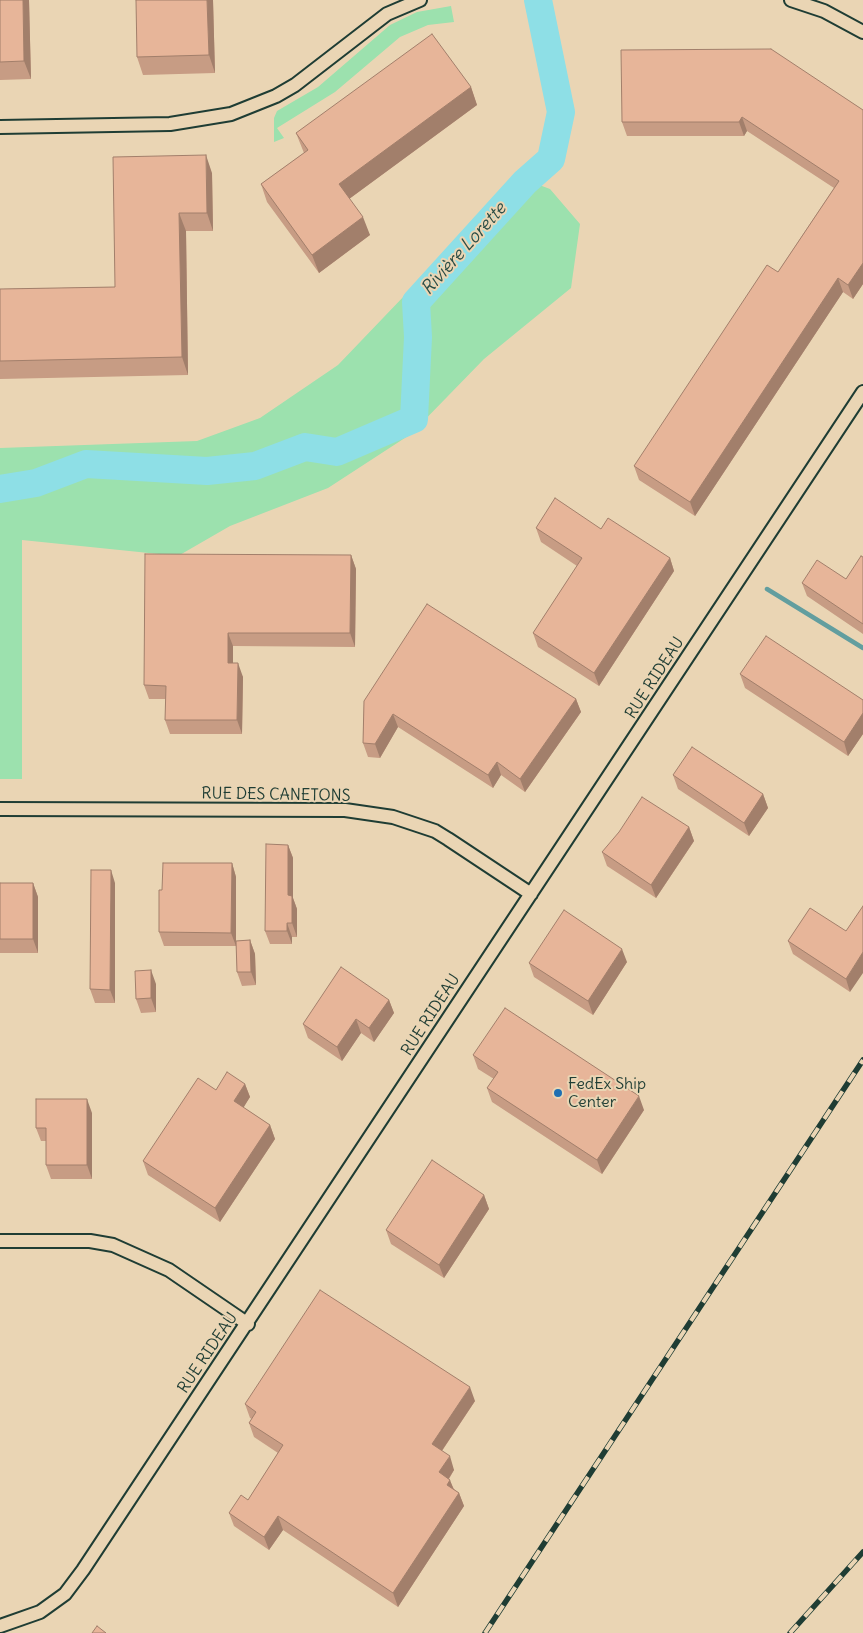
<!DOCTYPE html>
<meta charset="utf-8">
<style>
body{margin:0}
canvas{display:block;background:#ead5b4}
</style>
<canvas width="863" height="1633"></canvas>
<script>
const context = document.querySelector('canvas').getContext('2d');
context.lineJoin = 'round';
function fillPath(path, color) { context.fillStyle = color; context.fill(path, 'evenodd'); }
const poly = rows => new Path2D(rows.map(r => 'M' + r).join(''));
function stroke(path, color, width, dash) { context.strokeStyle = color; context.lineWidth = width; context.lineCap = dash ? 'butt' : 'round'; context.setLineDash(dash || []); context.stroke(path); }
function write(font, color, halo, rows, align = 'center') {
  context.font = font + ' Delius,sans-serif'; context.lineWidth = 4; context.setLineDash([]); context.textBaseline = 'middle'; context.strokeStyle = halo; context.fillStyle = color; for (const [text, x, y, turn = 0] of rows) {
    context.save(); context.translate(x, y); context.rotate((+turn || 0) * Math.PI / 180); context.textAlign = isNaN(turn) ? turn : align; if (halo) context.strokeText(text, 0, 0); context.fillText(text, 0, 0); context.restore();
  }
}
const green = poly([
 [451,6,454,22,428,25,400,37,335,92,277,128,284,138,274,142,274,118,277,111,318,87,390,25,417,12],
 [518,177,550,189,580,224,571,288,484,359,411,434,328,488,230,526,178,556,22,540,22,779,0,779,0,448,197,441,260,418,338,365]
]);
const stream = poly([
 [767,589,863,648]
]);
const river = poly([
 [0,489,36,483,86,464,207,471,255,466,305,447,337,452,414,419,418,337,416,302,525,182,551,159,561,112,538,0]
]);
const street = poly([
 [791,0,824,11,863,32],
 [0,127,170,124,231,114,276,96,295,85,387,14,420,0],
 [0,809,345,810,393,817,435,831,448,839,531,894],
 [0,1241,90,1241,113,1245,169,1270,248,1324],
 [0,1626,40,1612,65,1594,83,1570,863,392]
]);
const rail = poly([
 [485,1633,863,1060],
 [790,1633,863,1552]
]);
const wall = poly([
 [0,0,29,0,31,79,0,80],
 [213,0,215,73,143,75,137,57],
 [471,87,477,105,349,199,370,235,319,273,267,202,261,184,304,153,296,133],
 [863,110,863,284,853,299,843,292,695,516,639,480,634,466,778,272,834,188,747,131,744,136,627,136,622,122],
 [212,173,213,231,186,231,188,375,0,379,0,289,115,287],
 [536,528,601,529,670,558,674,571,599,686,538,647,533,633,577,566,541,542],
 [351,555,356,569,355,647,233,646,233,663,243,677,242,734,170,734,165,720,166,699,149,699,144,685],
 [863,557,863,634,807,596,802,583,846,579],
 [740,674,863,700,863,734,848,756,745,688],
 [576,699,581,712,525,792,501,775,493,788,398,727,380,758,368,757,363,743,364,701],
 [673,775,763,794,768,808,749,836,678,789],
 [689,827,694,841,656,898,607,866,602,852],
 [288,845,293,858,293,898,297,909,297,937,292,937,292,944,270,944,265,931],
 [232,863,236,877,236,941,250,940,255,954,256,985,242,986,237,972,236,946,164,946,159,932],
 [0,883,33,883,38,897,38,953,0,953],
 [115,883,115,1003,95,1003,90,989],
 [846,931,850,992,793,954,788,941],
 [627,962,593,1015,534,977,529,963],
 [156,984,156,1012,141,1013,136,999],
 [389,1000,394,1013,374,1042,361,1033,342,1061,308,1038,303,1024],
 [473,1055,644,1110,602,1174,492,1102,487,1088,494,1079,478,1069],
 [245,1084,250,1097,243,1107,270,1125,275,1139,220,1222,148,1175,143,1161,216,1090],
 [92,1113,92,1179,51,1179,46,1165,46,1141,41,1141,36,1128],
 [484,1195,489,1209,444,1278,391,1244,386,1230],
 [475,1401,442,1451,454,1470,449,1479,454,1489,459,1493,464,1506,398,1607,283,1530,269,1550,234,1526,229,1513,248,1500,278,1453,254,1437,249,1423,252,1419,250,1418,245,1404]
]);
const shadedWall = poly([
 [23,0,29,0,31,79,24,61],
 [207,0,213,0,215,73,209,55],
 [471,87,477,105,345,202,339,184],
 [742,117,747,131,744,136,739,122],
 [206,155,212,173,213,231,207,213],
 [179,213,186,231,188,375,182,357],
 [363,217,370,235,319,273,312,255],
 [863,263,863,284,853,299,848,285],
 [838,278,843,292,695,516,690,502],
 [351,555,356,569,355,647,350,633],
 [670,558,674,571,599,686,594,673],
 [228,633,233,646,233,677,228,663],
 [238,663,243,677,242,734,237,720],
 [576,699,581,712,525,792,520,779],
 [863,713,863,734,848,756,844,742],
 [393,714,398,727,380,758,375,744],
 [497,762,501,775,493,788,488,775],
 [763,794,768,808,749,836,744,823],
 [689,827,694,841,656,898,651,885],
 [288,845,293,858,293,898,297,909,297,937,292,923,288,895],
 [232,863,236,877,236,946,231,933],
 [111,870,115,883,115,1003,110,990],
 [33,883,38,897,38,953,33,939],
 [287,923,292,937,292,944,287,931],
 [250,940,255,954,256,985,251,972],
 [622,949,627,962,593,1015,588,1001],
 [863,952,863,973,850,992,846,979],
 [151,970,156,984,156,1012,151,998],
 [389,1000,394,1013,374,1042,369,1028],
 [356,1019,361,1033,342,1061,337,1047],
 [245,1084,250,1097,239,1115,234,1101],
 [639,1096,644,1110,602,1174,597,1160],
 [87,1099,92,1113,92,1179,87,1165],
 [270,1125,275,1139,220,1222,215,1208],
 [484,1195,489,1209,444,1278,439,1265],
 [470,1387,475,1401,437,1458,432,1444],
 [450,1456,454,1470,444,1486,439,1472],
 [450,1480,455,1493,447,1485],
 [459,1493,464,1506,398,1607,393,1593],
 [278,1516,283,1530,269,1550,264,1537]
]);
const building = poly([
 [0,0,23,0,24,61,0,62,0,0],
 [136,0,207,0,209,55,137,57,136,0],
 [432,34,471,87,339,184,363,217,312,255,261,184,308,150,296,133,432,34],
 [771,49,863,110,863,263,848,285,838,278,690,502,634,466,767,265,778,272,839,181,742,117,739,122,622,122,621,50,771,49],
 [206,155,207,213,179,213,182,357,0,361,0,289,115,287,113,157,206,155],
 [555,498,601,529,608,518,670,558,594,673,533,633,582,558,536,528,555,498],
 [145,554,351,555,350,633,228,633,228,663,238,663,237,720,165,720,166,686,144,685,145,554],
 [861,556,863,557,863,624,802,583,817,560,846,579,861,556],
 [427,604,576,699,520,779,497,762,488,775,393,714,375,744,363,743,364,701,427,604],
 [766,636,863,700,863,713,844,742,740,674,766,636],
 [692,747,763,794,744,823,673,775,692,747],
 [642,797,689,827,651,885,602,852,619,832,642,797],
 [266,844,288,845,288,895,292,896,292,923,287,923,287,931,265,931,266,844],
 [163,863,232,863,231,933,159,932,159,890,162,890,163,863],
 [91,870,111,870,110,990,90,989,91,870],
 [0,883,33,883,33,939,0,939,0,883],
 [863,906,863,952,846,979,788,941,810,908,846,931,863,906],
 [564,910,622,949,588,1001,529,963,564,910],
 [250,940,251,972,237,972,236,941,250,940],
 [341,967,389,1000,369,1028,356,1019,337,1047,303,1024,341,967],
 [151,970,151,998,136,999,135,971,151,970],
 [505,1008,639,1096,597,1160,487,1088,498,1072,473,1055,505,1008],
 [227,1072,245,1084,234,1101,270,1125,215,1208,143,1161,198,1078,216,1090,227,1072],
 [36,1099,87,1099,87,1165,46,1165,46,1128,36,1128,36,1099],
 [432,1160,484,1195,439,1265,386,1230,432,1160],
 [320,1290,470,1387,432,1444,450,1456,439,1472,450,1480,447,1485,459,1493,393,1593,278,1516,264,1537,229,1513,241,1495,248,1500,283,1445,249,1423,256,1412,245,1404,320,1290],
 [97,1626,106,1633,92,1633,97,1626]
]);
const markers = [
 [558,1093,5,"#1f6fb2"]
];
const streetNames = [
 ["RUE RIDEAU",655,678,-57],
 ["RUE DES CANETONS",276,795,1],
 ["RUE RIDEAU",431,1015,-57],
 ["RUE RIDEAU",208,1353,-56]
];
const poiNames = [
 ["FedEx Ship",568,1084],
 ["Center",568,1102]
];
const waterNames = [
 ["Rivière Lorette",464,249,-48]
];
fillPath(green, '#9ce1ae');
stroke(stream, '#629e9f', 4.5);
stroke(river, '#8edfe6', 28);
stroke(street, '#1f3d34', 16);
stroke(street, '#ead5b4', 12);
stroke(rail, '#1f3d34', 5.5);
stroke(rail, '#ead5b4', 4, [11]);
fillPath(wall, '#c79c84');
fillPath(shadedWall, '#a27f6b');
fillPath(building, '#e7b599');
stroke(building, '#a27f6b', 1);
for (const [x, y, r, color] of markers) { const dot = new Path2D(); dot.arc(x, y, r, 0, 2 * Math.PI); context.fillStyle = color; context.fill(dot); stroke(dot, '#ead5b4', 2); }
write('16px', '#1f3d34', '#ead5b4', streetNames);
write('16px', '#1f3d34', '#ead5b4', poiNames, 'left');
write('italic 18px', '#2a4d46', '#ead5b4', waterNames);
</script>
